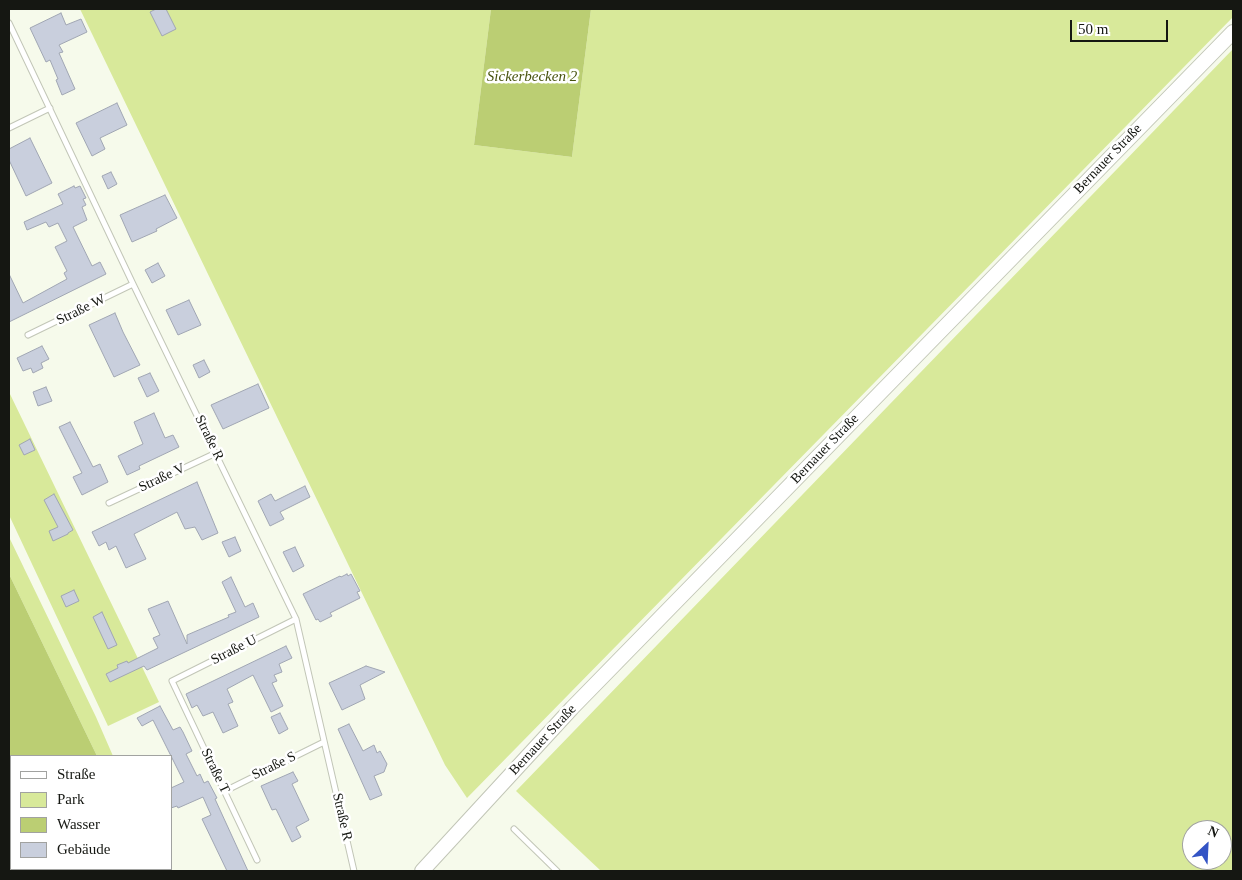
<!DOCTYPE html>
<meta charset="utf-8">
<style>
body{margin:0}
#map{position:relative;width:1242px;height:880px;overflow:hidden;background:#f6faeb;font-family:"Times New Roman",serif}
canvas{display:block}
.frame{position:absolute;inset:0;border:10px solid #151712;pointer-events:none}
.legend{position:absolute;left:10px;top:755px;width:162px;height:115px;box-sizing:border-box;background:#fff;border:1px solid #a1a2a0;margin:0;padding:6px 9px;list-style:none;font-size:15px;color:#151712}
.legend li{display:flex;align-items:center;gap:10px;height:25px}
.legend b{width:25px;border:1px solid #a1a2a0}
.north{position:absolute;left:1182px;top:820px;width:50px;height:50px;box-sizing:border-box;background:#fff;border:1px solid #a1a2a0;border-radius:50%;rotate:25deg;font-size:14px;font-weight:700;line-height:20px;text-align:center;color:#151712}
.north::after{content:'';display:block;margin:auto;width:18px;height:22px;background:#3454c5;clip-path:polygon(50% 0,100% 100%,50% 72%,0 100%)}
.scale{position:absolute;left:1070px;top:20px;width:98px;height:22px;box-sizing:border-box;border:2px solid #151712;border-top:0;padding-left:6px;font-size:15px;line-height:18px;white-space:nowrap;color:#151712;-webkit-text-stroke:4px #fff;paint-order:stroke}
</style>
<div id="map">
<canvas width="1242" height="880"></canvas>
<div class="frame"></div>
<ul class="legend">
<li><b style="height:6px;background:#fff"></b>Straße</li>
<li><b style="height:14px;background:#d8e99a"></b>Park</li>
<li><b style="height:14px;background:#bbce73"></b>Wasser</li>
<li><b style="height:14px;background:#c9cfdd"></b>Gebäude</li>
</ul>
<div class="north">N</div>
<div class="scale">50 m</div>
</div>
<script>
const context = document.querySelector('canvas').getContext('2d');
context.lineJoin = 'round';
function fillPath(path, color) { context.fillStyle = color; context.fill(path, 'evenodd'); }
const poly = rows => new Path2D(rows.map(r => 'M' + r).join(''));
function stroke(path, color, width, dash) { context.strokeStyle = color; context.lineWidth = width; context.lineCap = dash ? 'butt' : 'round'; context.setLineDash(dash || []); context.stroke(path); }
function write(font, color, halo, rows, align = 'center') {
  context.font = font + ' "Times New Roman",serif'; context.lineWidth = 5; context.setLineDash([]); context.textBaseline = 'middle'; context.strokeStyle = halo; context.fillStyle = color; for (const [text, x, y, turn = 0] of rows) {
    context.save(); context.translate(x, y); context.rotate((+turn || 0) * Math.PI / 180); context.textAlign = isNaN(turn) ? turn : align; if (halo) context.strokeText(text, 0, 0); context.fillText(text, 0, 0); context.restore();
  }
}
const green = poly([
 [80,9,491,9,474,145,572,157,591,9,1233,9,1233,17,467,798,445,765],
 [1233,49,1233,871,601,871,516,791],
 [1192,830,1222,830,1222,860,1192,860],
 [9,392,159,702,108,726,9,515],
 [9,537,96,717,113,756,97,756,9,574]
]);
const water = poly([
 [491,9,591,9,572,157,474,145],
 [9,574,97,756,11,756,11,845,9,840],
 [23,869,151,869,152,871,24,871]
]);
const building = poly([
 [156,9,166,9,176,29,162,36,150,12,156,9],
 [61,13,66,25,81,19,87,32,59,45,63,52,59,53,75,89,62,95,56,80,58,79,50,60,46,62,30,28,61,13],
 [117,103,127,125,100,138,105,149,92,156,76,123,117,103],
 [30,138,52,183,26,196,9,160,9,149,30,138],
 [111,172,117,184,108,189,102,176,111,172],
 [74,186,75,188,80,186,86,198,83,199,86,205,82,207,87,220,73,227,92,266,100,262,106,274,9,322,9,274,23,303,67,279,64,273,67,271,55,247,67,241,58,223,49,227,46,222,27,230,24,222,63,204,58,194,74,186],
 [165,195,177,218,156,229,157,231,132,242,120,215,165,195],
 [158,263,165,276,152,283,145,270,158,263],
 [189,300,201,325,178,335,166,310,189,300],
 [115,313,123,332,140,365,114,377,89,325,115,313],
 [42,346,49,359,41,363,43,368,33,373,31,368,23,371,17,358,42,346],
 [204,360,210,372,199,378,193,365,204,360],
 [150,373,159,391,147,397,138,378,150,373],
 [258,384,269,408,223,429,211,405,258,384],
 [46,387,52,401,38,406,33,392,46,387],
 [154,413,165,438,173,435,179,447,139,466,140,469,127,475,118,456,143,444,134,422,154,413],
 [70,422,93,467,100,464,108,482,82,495,73,477,82,473,59,427,70,422],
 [30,439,35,450,24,455,19,445,30,439],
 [197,482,218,533,202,540,195,527,185,529,177,512,134,534,146,559,126,568,116,546,109,550,106,542,99,546,92,532,197,482],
 [305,486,310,497,280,512,284,519,270,526,258,501,271,494,275,501,305,486],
 [54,494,73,530,68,533,68,534,53,541,49,531,58,527,44,500,54,494],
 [235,537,241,551,229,557,222,542,235,537],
 [295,547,304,566,293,572,283,552,295,547],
 [347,574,348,576,351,574,360,591,357,592,360,598,330,613,332,616,320,622,318,619,316,620,303,594,340,576,341,577,347,574],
 [231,577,245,607,253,603,259,617,147,670,144,666,110,682,106,674,118,668,117,665,127,661,128,663,158,648,153,638,160,635,148,609,168,601,187,644,187,635,229,617,228,615,236,612,222,582,231,577],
 [74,590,79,601,66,607,61,596,74,590],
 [102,612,117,645,108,649,93,617,102,612],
 [286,646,292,658,279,664,282,672,274,675,277,681,272,683,283,706,271,712,253,675,227,689,233,702,228,704,238,726,223,733,213,712,203,716,197,705,192,708,186,694,286,646],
 [366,666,385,672,360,685,365,699,342,710,329,683,366,666],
 [160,706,173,730,180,727,183,732,192,751,186,754,197,776,200,774,204,783,208,781,217,798,215,799,248,871,227,871,202,819,211,815,203,797,178,808,177,806,171,808,171,788,184,782,153,720,142,726,137,718,160,706],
 [280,713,288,729,279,734,271,717,280,713],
 [349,724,363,751,374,745,377,753,380,751,387,764,384,772,374,776,382,795,370,800,338,729,349,724],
 [293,772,298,781,292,784,309,820,296,827,301,837,292,842,276,809,272,810,261,786,293,772]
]);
const lane = poly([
 [9,23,133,284,296,619,354,871],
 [9,128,50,108],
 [28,335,133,284],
 [109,503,216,453],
 [225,791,324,742],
 [514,829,557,871],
 [257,860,172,681,296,619]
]);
const secondary = poly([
 [422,871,572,708,1233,32]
]);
const streetNames = [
 ["Bernauer Straße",1108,159,-46],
 ["Straße W",81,310,-26],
 ["Straße R",209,438,64],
 ["Bernauer Straße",825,449,-46],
 ["Straße V",162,478,-25],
 ["Straße U",234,650,-27],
 ["Bernauer Straße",543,740,-47],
 ["Straße S",274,766,-26],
 ["Straße T",215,771,64],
 ["Straße R",342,817,77]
];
const waterNames = [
 ["Sickerbecken 2",532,77]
];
fillPath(green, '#d8e99a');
fillPath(water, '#bbce73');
fillPath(building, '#c9cfdd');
stroke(building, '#a0a6b3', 1);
stroke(lane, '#c2c6b7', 7);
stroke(secondary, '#c2c6b7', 16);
stroke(lane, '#fff', 5);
stroke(secondary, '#fff', 14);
write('14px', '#151712', '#fff', streetNames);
write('italic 15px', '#48530f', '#fff', waterNames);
</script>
